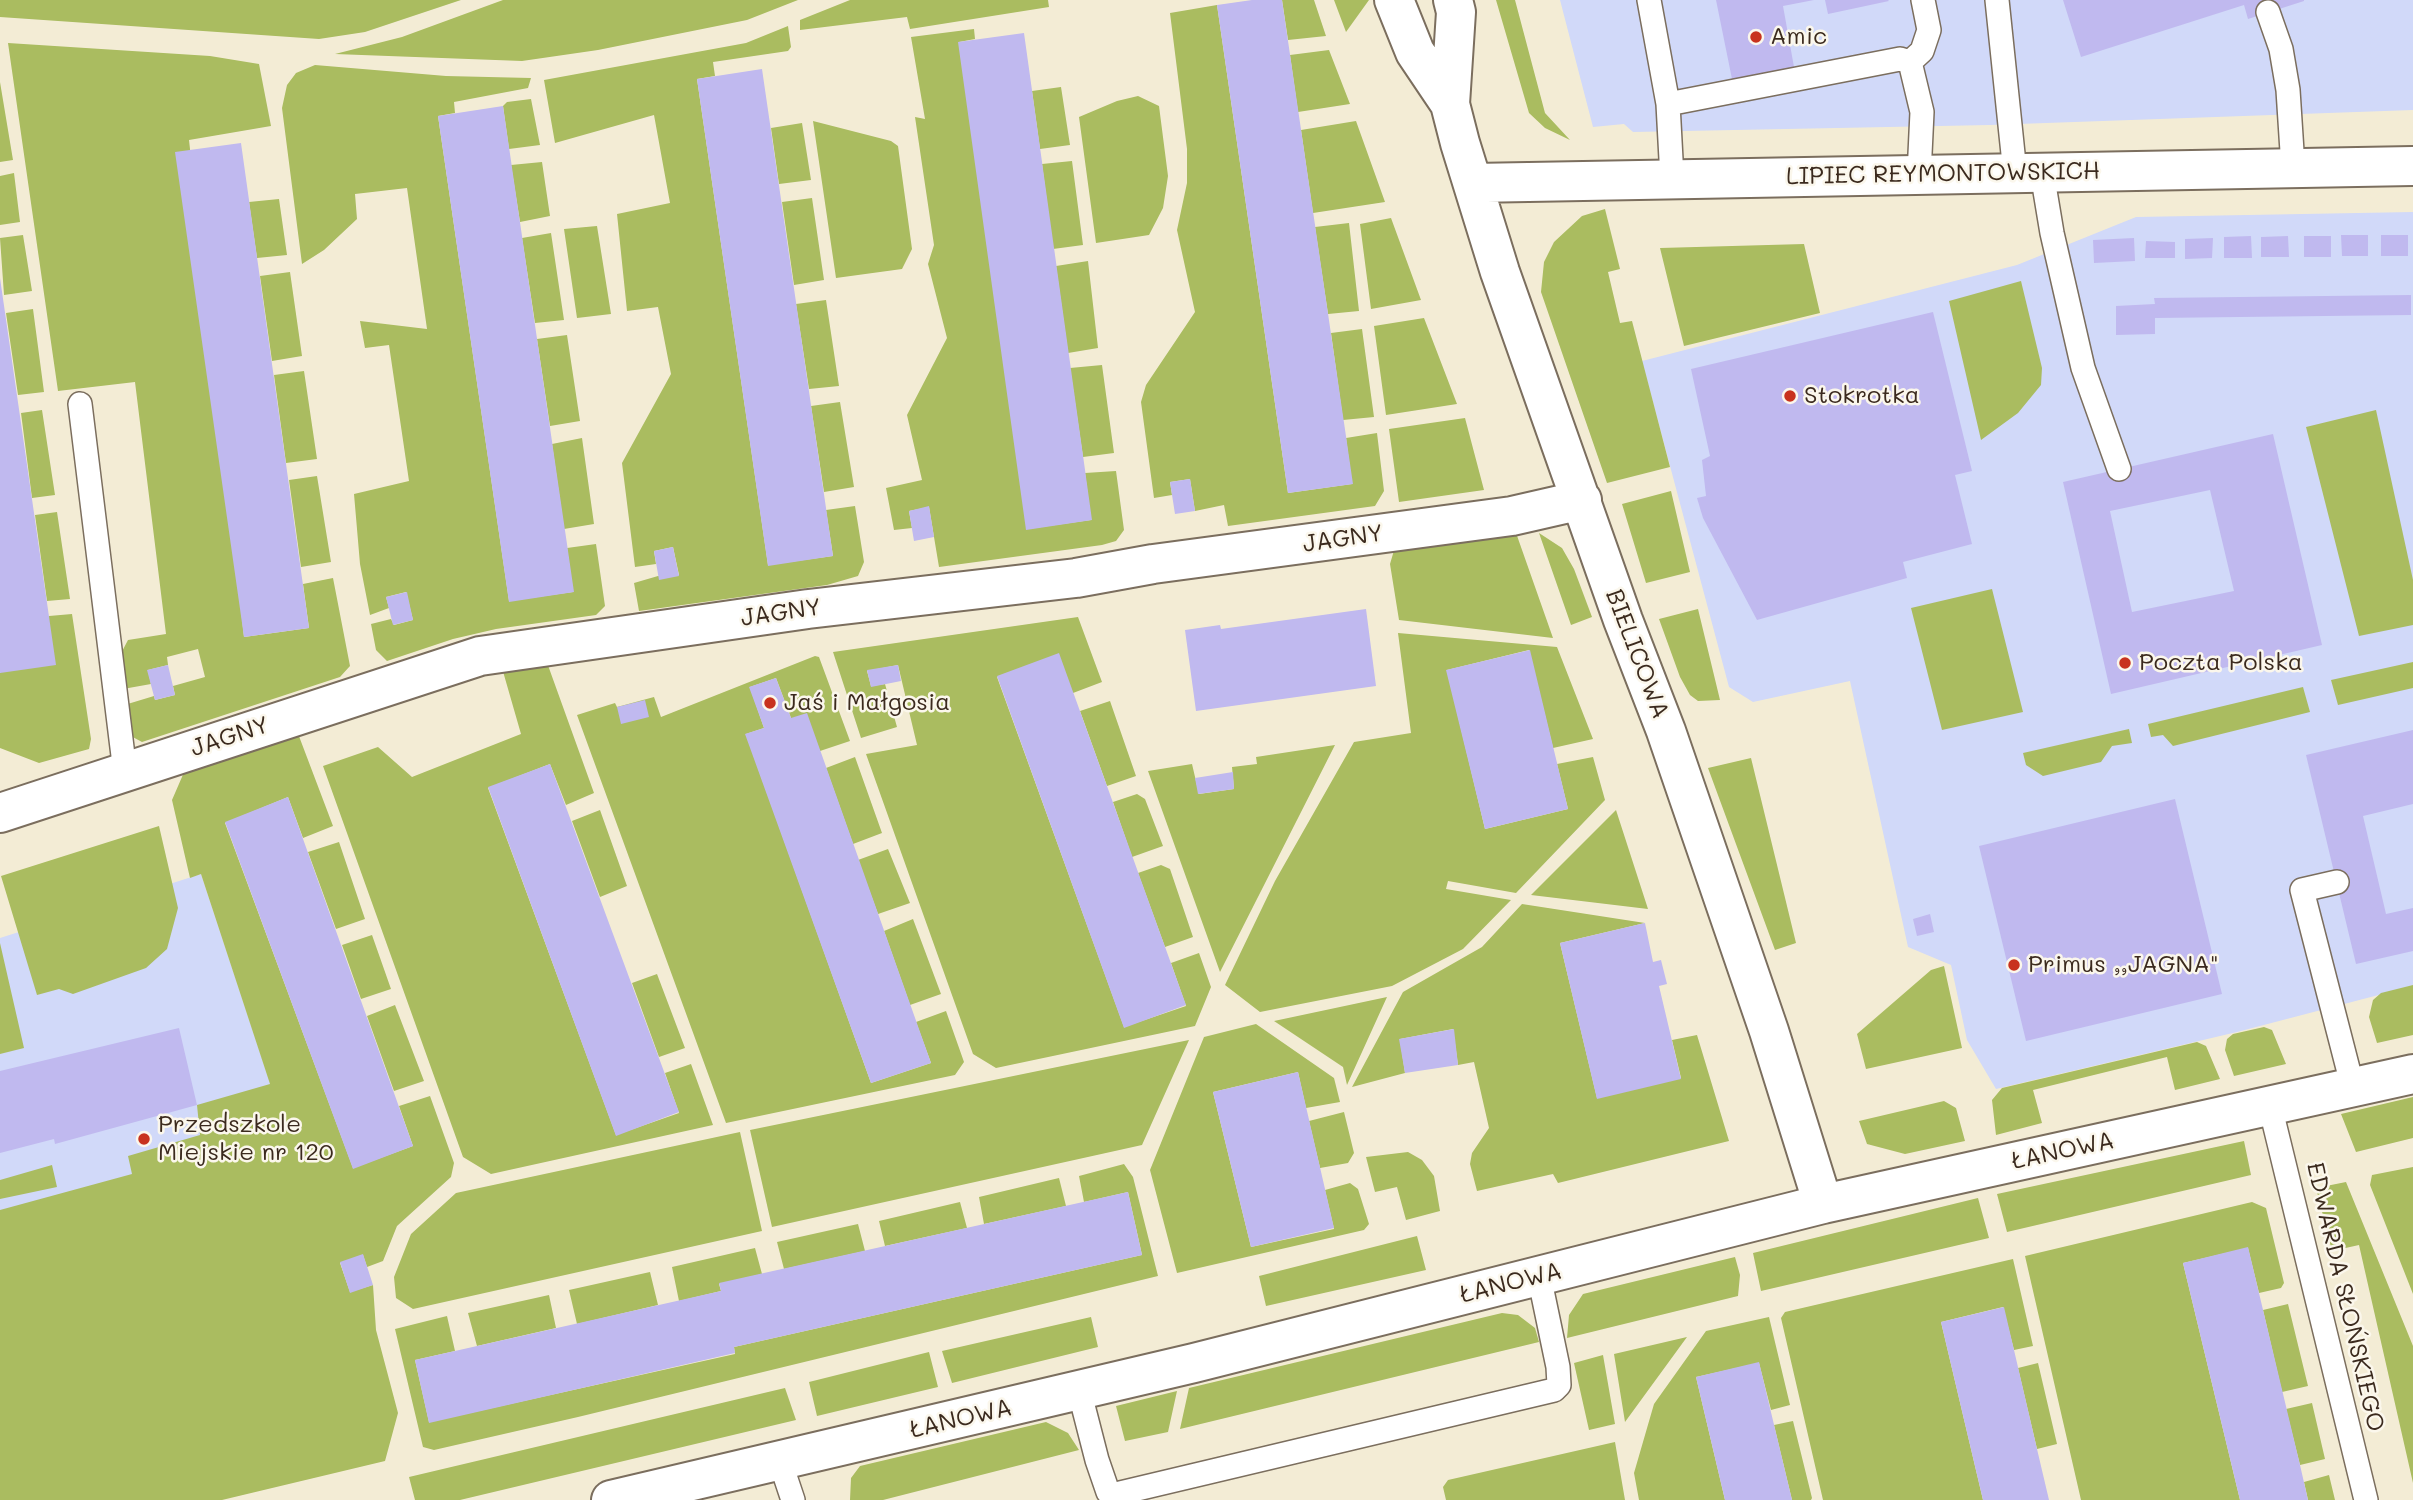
<!DOCTYPE html>
<meta charset="utf-8">
<style>
body{margin:0}
canvas{display:block;background:#f3ecd5}
</style>
<canvas width="2413" height="1500"></canvas>
<script>
const context = document.querySelector('canvas').getContext('2d');
context.lineJoin = 'round';
function fillPath(path, color) { context.fillStyle = color; context.fill(path, 'evenodd'); }
const poly = rows => new Path2D(rows.map(r => 'M' + r).join(''));
function stroke(path, color, width, dash) { context.strokeStyle = color; context.lineWidth = width; context.lineCap = dash ? 'butt' : 'round'; context.setLineDash(dash || []); context.stroke(path); }
function write(font, color, halo, rows, align = 'center') {
  context.font = font + ' Mali,sans-serif'; context.lineWidth = 5; context.setLineDash([]); context.textBaseline = 'middle'; context.strokeStyle = halo; context.fillStyle = color; for (const [text, x, y, turn = 0] of rows) {
    context.save(); context.translate(x, y); context.rotate((+turn || 0) * Math.PI / 180); context.textAlign = isNaN(turn) ? turn : align; if (halo) context.strokeText(text, 0, 0); context.fillText(text, 0, 0); context.restore();
  }
}
const built = poly([
 [1560,0,2413,0,2413,110,1990,125,1633,132,1624,124,1593,127],
 [2413,212,2413,986,2237,1032,1996,1089,1967,1040,1951,965,1908,947,1850,681,1753,702,1729,687,1642,361,2017,265,2136,217],
 [201,874,307,1195,0,1494,0,938]
]);
const green = poly([
 [0,0,461,0,365,32,319,39,0,17],
 [503,0,798,0,747,20,598,50,522,61,335,54,402,37],
 [850,0,1048,0,1049,7,910,29,907,17,800,30,800,20],
 [1282,0,1314,0,1326,36,1288,40],
 [1334,0,1369,0,1346,32],
 [1496,0,1515,0,1545,113,1570,140,1545,128,1529,113],
 [1217,5,1288,493,1352,484,1346,438,1377,433,1384,491,1375,506,1228,526,1224,505,1195,511,1190,479,1170,482,1172,495,1154,498,1141,402,1146,385,1195,312,1177,230,1187,183,1187,149,1170,13],
 [788,26,791,47,788,51,713,62,715,76,697,79,768,565,833,556,826,510,855,506,864,562,858,576,827,585,639,611,634,583,658,576,679,575,673,547,654,551,656,564,635,567,622,463,671,374,658,307,627,311,617,214,670,203,654,115,555,143,544,80,746,43],
 [974,29,975,39,959,42,1027,529,1091,520,1085,473,1116,471,1124,530,1116,541,1102,545,939,567,929,507,909,511,912,528,894,530,886,488,922,480,907,415,947,338,928,264,934,245,915,117,925,119,911,37],
 [8,43,210,56,259,64,271,126,189,140,244,637,309,628,303,584,333,578,350,666,340,677,142,742,129,735,121,706,154,696,155,700,175,695,173,686,205,677,198,649,167,657,168,665,148,670,151,684,123,689,117,661,128,640,166,634,135,382,58,391],
 [1329,50,1350,104,1298,112,1290,55],
 [315,65,446,76,531,78,528,88,454,102,455,113,438,116,509,601,573,592,567,548,596,544,605,606,596,615,496,629,453,639,387,661,376,650,371,624,391,619,394,625,413,620,406,592,386,597,389,608,370,615,360,564,354,494,409,481,389,345,365,348,360,321,427,329,407,188,355,194,357,219,324,250,302,264,282,108,287,85,296,73],
 [0,82,13,160,0,162],
 [1061,87,1070,145,1040,149,1032,91],
 [1138,96,1159,106,1168,176,1163,208,1149,235,1096,243,1079,117,1117,101],
 [531,99,540,145,509,149,503,106,507,102],
 [813,121,891,141,898,146,912,249,902,269,836,278],
 [1356,121,1385,202,1313,213,1301,130],
 [802,123,811,180,779,184,771,128],
 [1072,161,1083,245,1053,249,1042,164],
 [542,162,550,216,520,222,511,165],
 [14,173,20,222,0,225,0,176],
 [812,198,824,280,794,285,782,202],
 [279,199,287,255,257,258,249,202],
 [1605,209,1620,269,1608,272,1620,323,1632,321,1670,467,1607,483,1541,292,1544,262,1554,242,1582,216],
 [1391,218,1421,300,1371,309,1360,224],
 [1349,223,1359,311,1328,314,1315,227],
 [597,226,611,314,577,318,564,229],
 [551,233,564,320,535,323,522,238],
 [23,235,32,291,4,295,0,238],
 [1804,244,1820,313,1684,346,1660,248],
 [1088,261,1098,348,1068,353,1056,266],
 [290,272,302,356,272,361,260,276],
 [2021,281,2042,368,2041,385,2018,413,1981,440,1949,301],
 [826,300,839,386,809,389,796,304],
 [33,309,44,392,18,395,6,313],
 [1424,318,1457,404,1386,415,1374,326],
 [1362,329,1374,417,1343,420,1331,333],
 [567,335,580,421,550,426,537,339],
 [1102,365,1114,453,1083,457,1070,368],
 [304,371,317,459,286,463,274,375],
 [840,402,854,487,824,492,811,406],
 [42,410,55,495,32,498,21,413],
 [2376,410,2413,580,2413,625,2359,636,2306,427],
 [1465,418,1484,490,1399,502,1389,429],
 [582,438,594,524,564,529,552,444],
 [317,476,331,562,301,567,289,480],
 [1671,491,1690,572,1646,583,1622,504],
 [57,512,70,599,47,601,35,515],
 [1515,530,1553,638,1399,620,1390,564,1395,547],
 [1539,533,1562,548,1574,569,1592,617,1571,625],
 [1992,589,2023,712,1942,730,1911,608],
 [1698,609,1720,700,1698,701,1690,695,1680,677,1659,619],
 [72,614,91,739,89,749,39,763,0,748,0,673,49,616],
 [1078,617,1102,682,1073,693,997,677,1124,1027,1186,1006,1171,963,1199,953,1211,987,1195,1026,996,1068,973,1054,866,754,917,745,898,665,867,671,871,686,885,684,897,727,861,738,833,652],
 [1398,633,1557,647,1593,739,1553,748,1529,650,1447,670,1485,829,1568,809,1557,764,1593,757,1605,800,1516,893,1448,881,1446,889,1511,900,1463,949,1392,986,1260,1012,1225,985,1275,881,1354,742,1411,733],
 [815,656,819,657,850,741,820,751,791,718,776,678,750,687,764,728,746,734,871,1083,931,1063,916,1022,946,1011,964,1062,955,1075,726,1123,577,715,615,703,617,707,654,697,661,717],
 [545,657,594,793,566,805,550,764,488,788,616,1135,679,1113,665,1073,691,1064,713,1125,491,1174,463,1157,323,766,378,747,412,777,521,734,500,661],
 [2413,662,2413,688,2338,705,2331,680],
 [2303,687,2310,712,2173,746,2163,735,2151,737,2148,724],
 [1110,701,1136,776,1107,786,1080,711],
 [294,723,333,826,303,838,288,797,225,823,353,1168,413,1146,399,1106,430,1096,454,1163,451,1177,397,1226,383,1261,367,1267,363,1255,340,1263,350,1292,373,1285,376,1330,398,1413,385,1461,222,1500,0,1500,0,1210,132,1174,128,1156,200,1135,197,1105,270,1084,201,874,190,878,172,800,185,770],
 [2129,729,2132,743,2112,746,2101,762,2043,776,2026,765,2023,753],
 [1335,745,1220,972,1148,771,1192,764,1199,794,1234,789,1232,767,1257,764,1256,757],
 [855,757,882,833,853,844,826,768],
 [1751,758,1796,943,1775,950,1708,768],
 [1137,794,1145,799,1163,846,1132,857,1113,802],
 [600,810,627,886,600,897,572,821],
 [1616,810,1648,909,1531,895],
 [159,826,178,908,167,949,146,968,73,994,59,989,37,995,1,876],
 [339,842,365,919,336,929,308,852],
 [888,849,910,903,878,914,858,860],
 [1161,865,1170,869,1193,937,1165,947,1138,873],
 [1522,904,1645,923,1560,943,1597,1098,1681,1078,1672,1040,1697,1035,1729,1141,1558,1183,1553,1174,1477,1191,1470,1164,1472,1153,1489,1128,1474,1062,1458,1065,1453,1029,1400,1039,1405,1073,1352,1087,1403,992,1482,947],
 [913,919,941,994,910,1005,884,931],
 [372,935,391,989,361,999,342,945],
 [0,943,24,1048,0,1054],
 [1944,966,1962,1048,1866,1069,1857,1034,1931,970],
 [657,974,685,1048,659,1057,632,983],
 [2413,985,2413,1035,2377,1043,2369,1017,2373,1000,2381,993],
 [1387,997,1347,1085,1343,1067,1274,1021],
 [395,1005,424,1081,394,1091,367,1016],
 [1256,1024,1334,1078,1340,1102,1306,1108,1298,1072,1213,1092,1251,1247,1334,1229,1325,1190,1350,1183,1358,1189,1369,1224,1364,1230,1177,1273,1150,1170,1204,1037],
 [2264,1027,2272,1030,2286,1064,2234,1076,2225,1050,2227,1039,2233,1034],
 [1189,1040,1142,1145,772,1227,750,1130],
 [2197,1042,2206,1046,2220,1079,2175,1090,2167,1057,2033,1090,2042,1123,1996,1135,1992,1100,2002,1088],
 [2413,1097,2413,1138,2356,1152,2341,1114],
 [1944,1101,1956,1108,1965,1141,1905,1154,1867,1144,1859,1121],
 [1344,1112,1354,1153,1348,1163,1320,1168,1309,1121],
 [740,1132,762,1231,413,1309,396,1298,394,1277,411,1234,456,1193],
 [2244,1141,2251,1175,2007,1232,1997,1194],
 [1408,1152,1422,1160,1434,1176,1440,1211,1406,1220,1397,1187,1375,1192,1366,1157],
 [1124,1164,1133,1177,1158,1276,578,1417,434,1450,423,1447,395,1329,447,1316,455,1351,415,1360,429,1422,735,1354,734,1347,1142,1255,1128,1192,1084,1202,1079,1176],
 [52,1165,57,1187,0,1199,0,1180],
 [2413,1167,2413,1294,2370,1185,2372,1175],
 [1059,1178,1066,1206,984,1224,979,1197],
 [2346,1182,2413,1346,2413,1483,2359,1245,2332,1251,2316,1188],
 [1978,1198,1989,1238,1761,1291,1753,1253],
 [960,1202,967,1228,885,1246,879,1221],
 [2252,1202,2266,1208,2284,1283,2281,1288,2259,1293,2248,1248,2183,1263,2240,1500,2081,1500,2025,1256],
 [858,1224,865,1251,784,1269,777,1242],
 [1417,1236,1426,1270,1266,1306,1259,1276],
 [755,1248,762,1274,719,1284,721,1291,679,1301,672,1267],
 [1735,1257,1740,1275,1738,1296,1567,1338,1569,1315,1583,1294],
 [2013,1259,2033,1346,2014,1350,2003,1307,1941,1322,1983,1500,1823,1500,1781,1318,1785,1312],
 [650,1272,658,1305,577,1324,569,1290],
 [549,1295,556,1328,477,1346,468,1313],
 [2288,1304,2308,1386,2282,1392,2263,1310],
 [1502,1313,1518,1315,1535,1328,1539,1342,1180,1429,1189,1388],
 [1091,1317,1098,1347,952,1383,942,1351],
 [1769,1317,1790,1405,1771,1410,1759,1363,1696,1377,1725,1500,1639,1500,1634,1473,1654,1404,1706,1331],
 [1687,1337,1625,1422,1614,1354],
 [929,1352,938,1387,817,1416,809,1382],
 [1603,1355,1615,1424,1589,1430,1574,1363],
 [2038,1363,2057,1444,2037,1449,2018,1368],
 [785,1388,796,1420,460,1500,415,1500,409,1477],
 [1177,1391,1168,1432,1125,1441,1116,1406],
 [2312,1403,2325,1459,2300,1465,2286,1409],
 [1793,1421,1812,1498,1811,1500,1792,1500,1774,1425],
 [1046,1422,1068,1433,1079,1450,883,1500,850,1500,851,1478,860,1466],
 [1615,1442,1625,1500,1446,1500,1443,1487,1448,1480],
 [2329,1475,2335,1500,2308,1500,2304,1482]
]);
const building = poly([
 [1252,0,1282,0,1353,484,1288,493,1217,5],
 [1716,0,1814,0,1783,6,1794,67,1732,79],
 [1825,0,1888,0,1889,1,1828,14],
 [2063,0,2304,0,2304,1,2248,19,2244,5,2081,57],
 [1024,33,1092,520,1026,530,958,42],
 [762,69,833,556,768,566,697,79],
 [503,106,574,592,509,602,438,116],
 [241,143,309,628,244,637,175,152],
 [2341,235,2368,235,2368,256,2342,256],
 [2381,235,2408,235,2408,256,2381,256],
 [2251,236,2252,258,2224,258,2224,237],
 [2288,236,2289,257,2261,257,2261,237],
 [2304,236,2331,236,2331,257,2304,257],
 [2134,238,2135,261,2094,263,2093,240],
 [2213,238,2212,258,2185,259,2185,239],
 [2146,241,2175,242,2175,258,2145,258],
 [0,278,56,665,0,673],
 [2411,295,2411,315,2155,318,2155,334,2116,335,2116,306,2155,304,2154,298],
 [1933,312,1972,471,1955,475,1972,544,1903,562,1907,578,1757,620,1703,518,1697,498,1706,496,1702,460,1710,456,1691,369],
 [2273,434,2322,645,2111,694,2063,482],
 [2210,490,2234,591,2132,612,2110,511],
 [1190,479,1195,511,1175,514,1170,482],
 [929,506,934,537,914,541,909,511],
 [673,547,679,576,659,580,654,551],
 [407,592,413,620,393,625,386,597],
 [1366,609,1376,686,1196,711,1185,630,1220,625,1221,629],
 [1530,650,1568,809,1485,829,1446,670],
 [1059,653,1186,1005,1124,1028,997,676],
 [168,665,175,695,155,700,147,670],
 [898,665,901,681,871,687,867,670],
 [776,678,791,718,807,713,931,1063,871,1083,745,734,764,728,749,687],
 [645,700,649,717,621,724,617,707],
 [2413,730,2413,804,2363,816,2386,914,2413,908,2413,951,2356,964,2306,755],
 [550,764,679,1112,616,1136,488,787],
 [1233,772,1234,789,1198,794,1195,778],
 [288,797,413,1146,353,1169,225,822],
 [2175,799,2222,994,2026,1041,1979,846],
 [1930,914,1934,932,1917,936,1913,919],
 [1645,923,1653,962,1661,960,1667,984,1659,986,1681,1079,1597,1099,1560,943],
 [179,1028,197,1105,55,1144,54,1139,0,1153,0,1071],
 [1454,1029,1458,1065,1405,1073,1399,1039],
 [1298,1072,1334,1228,1251,1247,1213,1092],
 [1128,1192,1142,1255,734,1347,735,1353,429,1423,415,1360,721,1291,719,1283],
 [2248,1247,2300,1465,2308,1500,2240,1500,2183,1263],
 [363,1254,373,1285,350,1293,340,1262],
 [2004,1307,2037,1449,2049,1500,1983,1500,1941,1322],
 [1759,1362,1792,1500,1725,1500,1696,1377]
]);
const lane = poly([
 [1649,0,1668,104,1672,178],
 [1997,0,2015,173],
 [2268,12,2281,49,2288,90,2293,167],
 [1910,62,1922,51,1929,30,1923,0],
 [1668,104,1900,59,1910,62,1922,112,1919,175],
 [2042,173,2052,233,2083,368,2119,469],
 [80,404,125,772],
 [2337,882,2302,890,2353,1088],
 [2270,1106,2366,1500],
 [1079,1390,1097,1460,1108,1492,1112,1495,1554,1390,1559,1385,1558,1367,1539,1276],
 [780,1461,793,1500]
]);
const street = poly([
 [1394,0,1415,52,1450,104],
 [1453,0,1456,12,1450,104,1460,143,1500,272,1623,620,1666,731,1769,1031,1823,1204],
 [1473,183,2413,166],
 [0,813,480,656,808,609,1076,578,1153,564,1512,516,1582,500],
 [611,1500,1194,1363,1823,1204,2413,1074]
]);
const markers = [
 [1756,37,7,"#c8321e"],
 [1790,396,7,"#c8321e"],
 [2125,663,7,"#c8321e"],
 [770,703,7,"#c8321e"],
 [2014,965,7,"#c8321e"],
 [144,1139,7,"#c8321e"]
];
const poiNames = [
 ["Amic",1770,37],
 ["Stokrotka",1804,396],
 ["Poczta Polska",2139,663],
 ["Jaś i Małgosia",784,703],
 ["Primus ,,JAGNA\"",2028,965],
 ["Przedszkole",158,1125],
 ["Miejskie nr 120",158,1153]
];
const streetNames = [
 ["LIPIEC REYMONTOWSKICH",1943,174,-1],
 ["JAGNY",1343,539,-8],
 ["JAGNY",781,613,-8],
 ["BIELICOWA",1637,654,69],
 ["JAGNY",230,737,-18],
 ["ŁANOWA",2063,1151,-12],
 ["ŁANOWA",1511,1283,-14],
 ["EDWARDA SŁOŃSKIEGO",2345,1297,77],
 ["ŁANOWA",961,1419,-13]
];
fillPath(built, '#d1d9f9');
fillPath(green, '#aabc60');
fillPath(building, '#c0b9ef');
stroke(lane, '#7b6e5e', 26);
stroke(street, '#7b6e5e', 42);
stroke(lane, '#fff', 23);
stroke(street, '#fff', 38);
for (const [x, y, r, color] of markers) { const dot = new Path2D(); dot.arc(x, y, r, 0, 2 * Math.PI); context.fillStyle = color; context.fill(dot); stroke(dot, '#fbf7ec', 2.5); }
write('24px', '#3b2a1e', '#fbf7ec', poiNames, 'left');
write('24px', '#3b2a1e', '#fbf7ec', streetNames);
</script>
